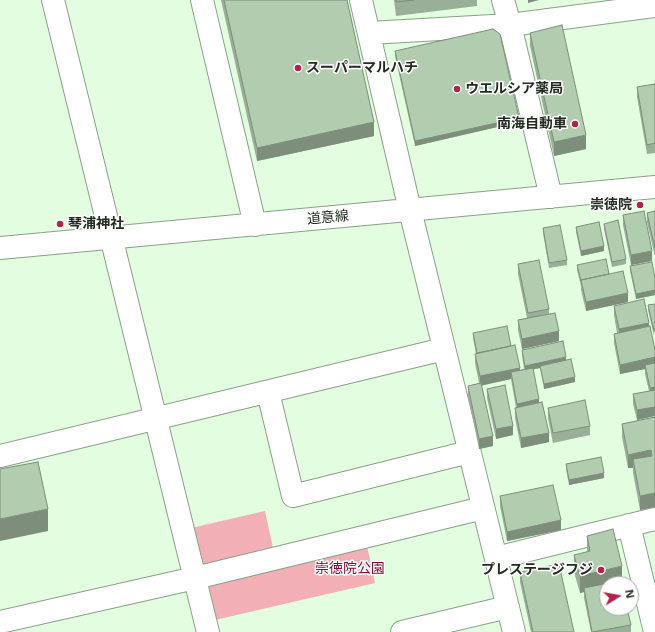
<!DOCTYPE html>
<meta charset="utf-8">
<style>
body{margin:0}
#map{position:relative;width:655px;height:632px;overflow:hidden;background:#e2fde0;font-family:"Open Sans",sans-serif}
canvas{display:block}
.north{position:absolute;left:599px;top:576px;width:40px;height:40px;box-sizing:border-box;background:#fff;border:1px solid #a7aba6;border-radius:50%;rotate:79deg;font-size:11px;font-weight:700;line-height:16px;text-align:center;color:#222c21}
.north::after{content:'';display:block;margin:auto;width:14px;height:18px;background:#b42347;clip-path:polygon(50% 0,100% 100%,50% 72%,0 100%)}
</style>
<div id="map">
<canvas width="655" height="632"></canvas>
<div class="north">N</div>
</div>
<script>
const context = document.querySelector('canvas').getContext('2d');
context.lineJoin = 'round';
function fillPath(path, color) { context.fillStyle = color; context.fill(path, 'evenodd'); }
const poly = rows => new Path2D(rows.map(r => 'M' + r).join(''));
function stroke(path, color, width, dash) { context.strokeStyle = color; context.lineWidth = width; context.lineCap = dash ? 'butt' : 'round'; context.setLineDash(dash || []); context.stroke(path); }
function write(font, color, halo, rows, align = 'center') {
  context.font = font + ' "Open Sans","Noto Sans JP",sans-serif'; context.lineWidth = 3; context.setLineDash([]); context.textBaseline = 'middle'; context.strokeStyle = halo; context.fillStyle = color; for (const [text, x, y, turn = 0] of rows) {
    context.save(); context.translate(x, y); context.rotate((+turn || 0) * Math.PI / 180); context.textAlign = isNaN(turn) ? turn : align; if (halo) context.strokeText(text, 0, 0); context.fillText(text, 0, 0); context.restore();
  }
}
const green = poly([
 [265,511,273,548,200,565,191,528],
 [367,546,375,583,215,620,206,584]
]);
const minor = poly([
 [53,0,208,632],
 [202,0,255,225],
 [361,0,410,210,514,632],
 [369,33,510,25,503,0],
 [551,197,510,25,655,6],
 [0,248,655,187],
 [268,392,293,496,469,452],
 [0,456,444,349],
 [629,525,655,632],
 [496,558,655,519],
 [0,622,195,578,483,508],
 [402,632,508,607]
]);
const wall = poly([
 [221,0,347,0,374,136,257,161],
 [394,0,477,0,477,6,396,16],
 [530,33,586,149,554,156,530,46],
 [395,51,519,122,415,146,395,56],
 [655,84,655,153,647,154,637,97,637,87],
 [655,211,655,257,647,222,647,213],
 [623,215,652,261,631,265,623,225],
 [604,224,626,259,626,264,612,267,604,229],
 [576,227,604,251,581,256,576,232],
 [543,228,567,260,567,265,549,268,543,233],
 [518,264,549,309,549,314,559,341,522,349,518,330,518,320,527,318,518,274],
 [577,265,609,274,628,302,586,311,581,290,581,286,577,270],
 [630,266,655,278,655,295,636,299,630,271],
 [655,304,654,336,648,310,648,305],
 [614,306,649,326,655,350,655,416,637,420,633,404,633,394,649,391,645,374,645,369,620,374,614,343,614,334,617,333,614,315],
 [473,333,511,346,520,370,524,369,522,355,522,350,566,360,575,382,544,389,540,368,533,369,539,403,549,442,521,448,515,418,515,408,516,408,511,379,482,385,493,446,479,449,468,396,468,386,479,383,475,363,475,354,476,354,473,338],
 [487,389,513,435,496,439,487,398],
 [548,408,590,426,590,435,553,443,548,418],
 [655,417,655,507,640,510,633,473,633,468,628,468,622,437,622,424],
 [566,464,604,478,569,485,566,469],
 [500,496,561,530,507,541,500,506],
 [587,536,622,583,607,584,631,625,631,632,591,632,584,598,584,592,580,593,574,572,574,555,587,552],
 [520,572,574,632,531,632,520,582]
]);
const shadedWall = poly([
 [528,0,539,0,528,3],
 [519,118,519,122,415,146,415,141],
 [374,122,374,136,257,161,257,148],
 [586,135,586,149,554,156,554,142],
 [604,246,604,251,581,256,581,251],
 [652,251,652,261,631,265,631,255],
 [655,290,655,295,636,299,636,294],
 [628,293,628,302,586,311,586,302],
 [649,323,649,332,619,339,619,329],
 [559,331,559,341,522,349,522,339],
 [566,357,566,362,540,366,540,368,525,371,525,366],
 [655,357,655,367,645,365,645,369,620,374,620,365],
 [520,368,520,377,511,372,511,379,480,386,480,376],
 [575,377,575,382,544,389,544,384],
 [655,387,655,397,650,398,650,388],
 [539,399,539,408,517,413,517,404],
 [655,407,655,416,637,420,637,410],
 [513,426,513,435,496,439,496,429],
 [549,433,549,442,521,448,521,438],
 [493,436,493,446,479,449,479,439],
 [651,450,651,464,633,459,633,468,628,468,628,455],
 [604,473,604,478,569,485,569,480],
 [655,493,655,507,640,510,640,496],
 [48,509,48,531,0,541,0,519],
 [561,520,561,530,507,541,507,532],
 [622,566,622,583,617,584,607,584,584,588,584,592,580,593,580,576]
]);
const building = poly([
 [224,0,347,0,374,122,257,148,224,0],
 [396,0,414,0,396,2,396,0],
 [562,25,586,135,554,142,530,33,562,25],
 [493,29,500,34,519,118,415,141,395,51,493,29],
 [655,84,655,143,647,145,637,87,655,84],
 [644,211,652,251,631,255,623,215,644,211],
 [655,211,655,248,647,213,655,211],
 [618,220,626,259,612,262,604,224,618,220],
 [599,222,604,246,581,251,576,227,599,222],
 [560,225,567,260,549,263,543,228,560,225],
 [606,259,609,274,581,280,581,281,577,265,606,259],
 [539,260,549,309,528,313,518,264,539,260],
 [652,262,655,278,655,290,636,294,630,266,652,262],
 [623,271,628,293,586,302,581,280,623,271],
 [644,299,649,323,619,329,614,306,644,299],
 [655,304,655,331,654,331,648,305,655,304],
 [555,313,559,331,522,339,518,320,555,313],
 [507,326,511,346,477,353,473,333,507,326],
 [650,326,655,350,655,357,620,365,614,334,650,326],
 [563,341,566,357,525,366,522,350,563,341],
 [515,345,520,368,480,376,475,354,515,345],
 [571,359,575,377,544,384,540,366,571,359],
 [655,363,655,387,650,388,645,365,655,363],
 [533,368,539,399,517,404,511,372,533,368],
 [481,383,493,436,479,439,468,386,481,383],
 [505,385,513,426,496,429,487,389,505,385],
 [655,390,655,407,637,410,633,394,655,390],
 [585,400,590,426,553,433,548,408,585,400],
 [542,402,549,433,521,438,515,408,542,402],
 [655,417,655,493,640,496,633,459,652,456,651,450,628,455,622,424,655,417],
 [601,457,604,473,569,480,566,464,601,457],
 [38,462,48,509,0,519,0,469,38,462],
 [553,485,561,520,507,532,500,496,553,485],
 [613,529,622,566,580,576,574,555,590,551,587,536,613,529],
 [559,564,574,632,533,632,520,572,559,564],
 [614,582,614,584,607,584,607,608,627,608,631,625,592,632,584,588,614,582]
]);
const markers = [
 [298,68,4,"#b42347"],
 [457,89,4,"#b42347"],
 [575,124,4,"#b42347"],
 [640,205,4,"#b42347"],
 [60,224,4,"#b42347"],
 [601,570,4,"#b42347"]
];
const poiNames = [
 ["スーパーマルハチ",306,68],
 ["ウエルシア薬局",465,89],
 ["南海自動車",567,124,"right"],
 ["崇徳院",632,205,"right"],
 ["琴浦神社",68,224],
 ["プレステージフジ",593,570,"right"]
];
const streetNames = [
 ["道意線",328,218,-5]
];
const parkNames = [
 ["崇徳院公園",350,569]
];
fillPath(green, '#f2b0b6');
stroke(minor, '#89a287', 24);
stroke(minor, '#fff', 22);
fillPath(wall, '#99af97');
fillPath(shadedWall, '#7d8f7b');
fillPath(building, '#b2ccb0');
stroke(building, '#7d8f7b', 1);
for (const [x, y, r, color] of markers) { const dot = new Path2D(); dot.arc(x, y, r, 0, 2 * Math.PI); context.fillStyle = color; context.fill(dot); stroke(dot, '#fff', 1.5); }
write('bold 14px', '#222c21', '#fff', poiNames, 'left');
write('14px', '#222c21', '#fff', streetNames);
write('14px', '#860a2f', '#fff', parkNames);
</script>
